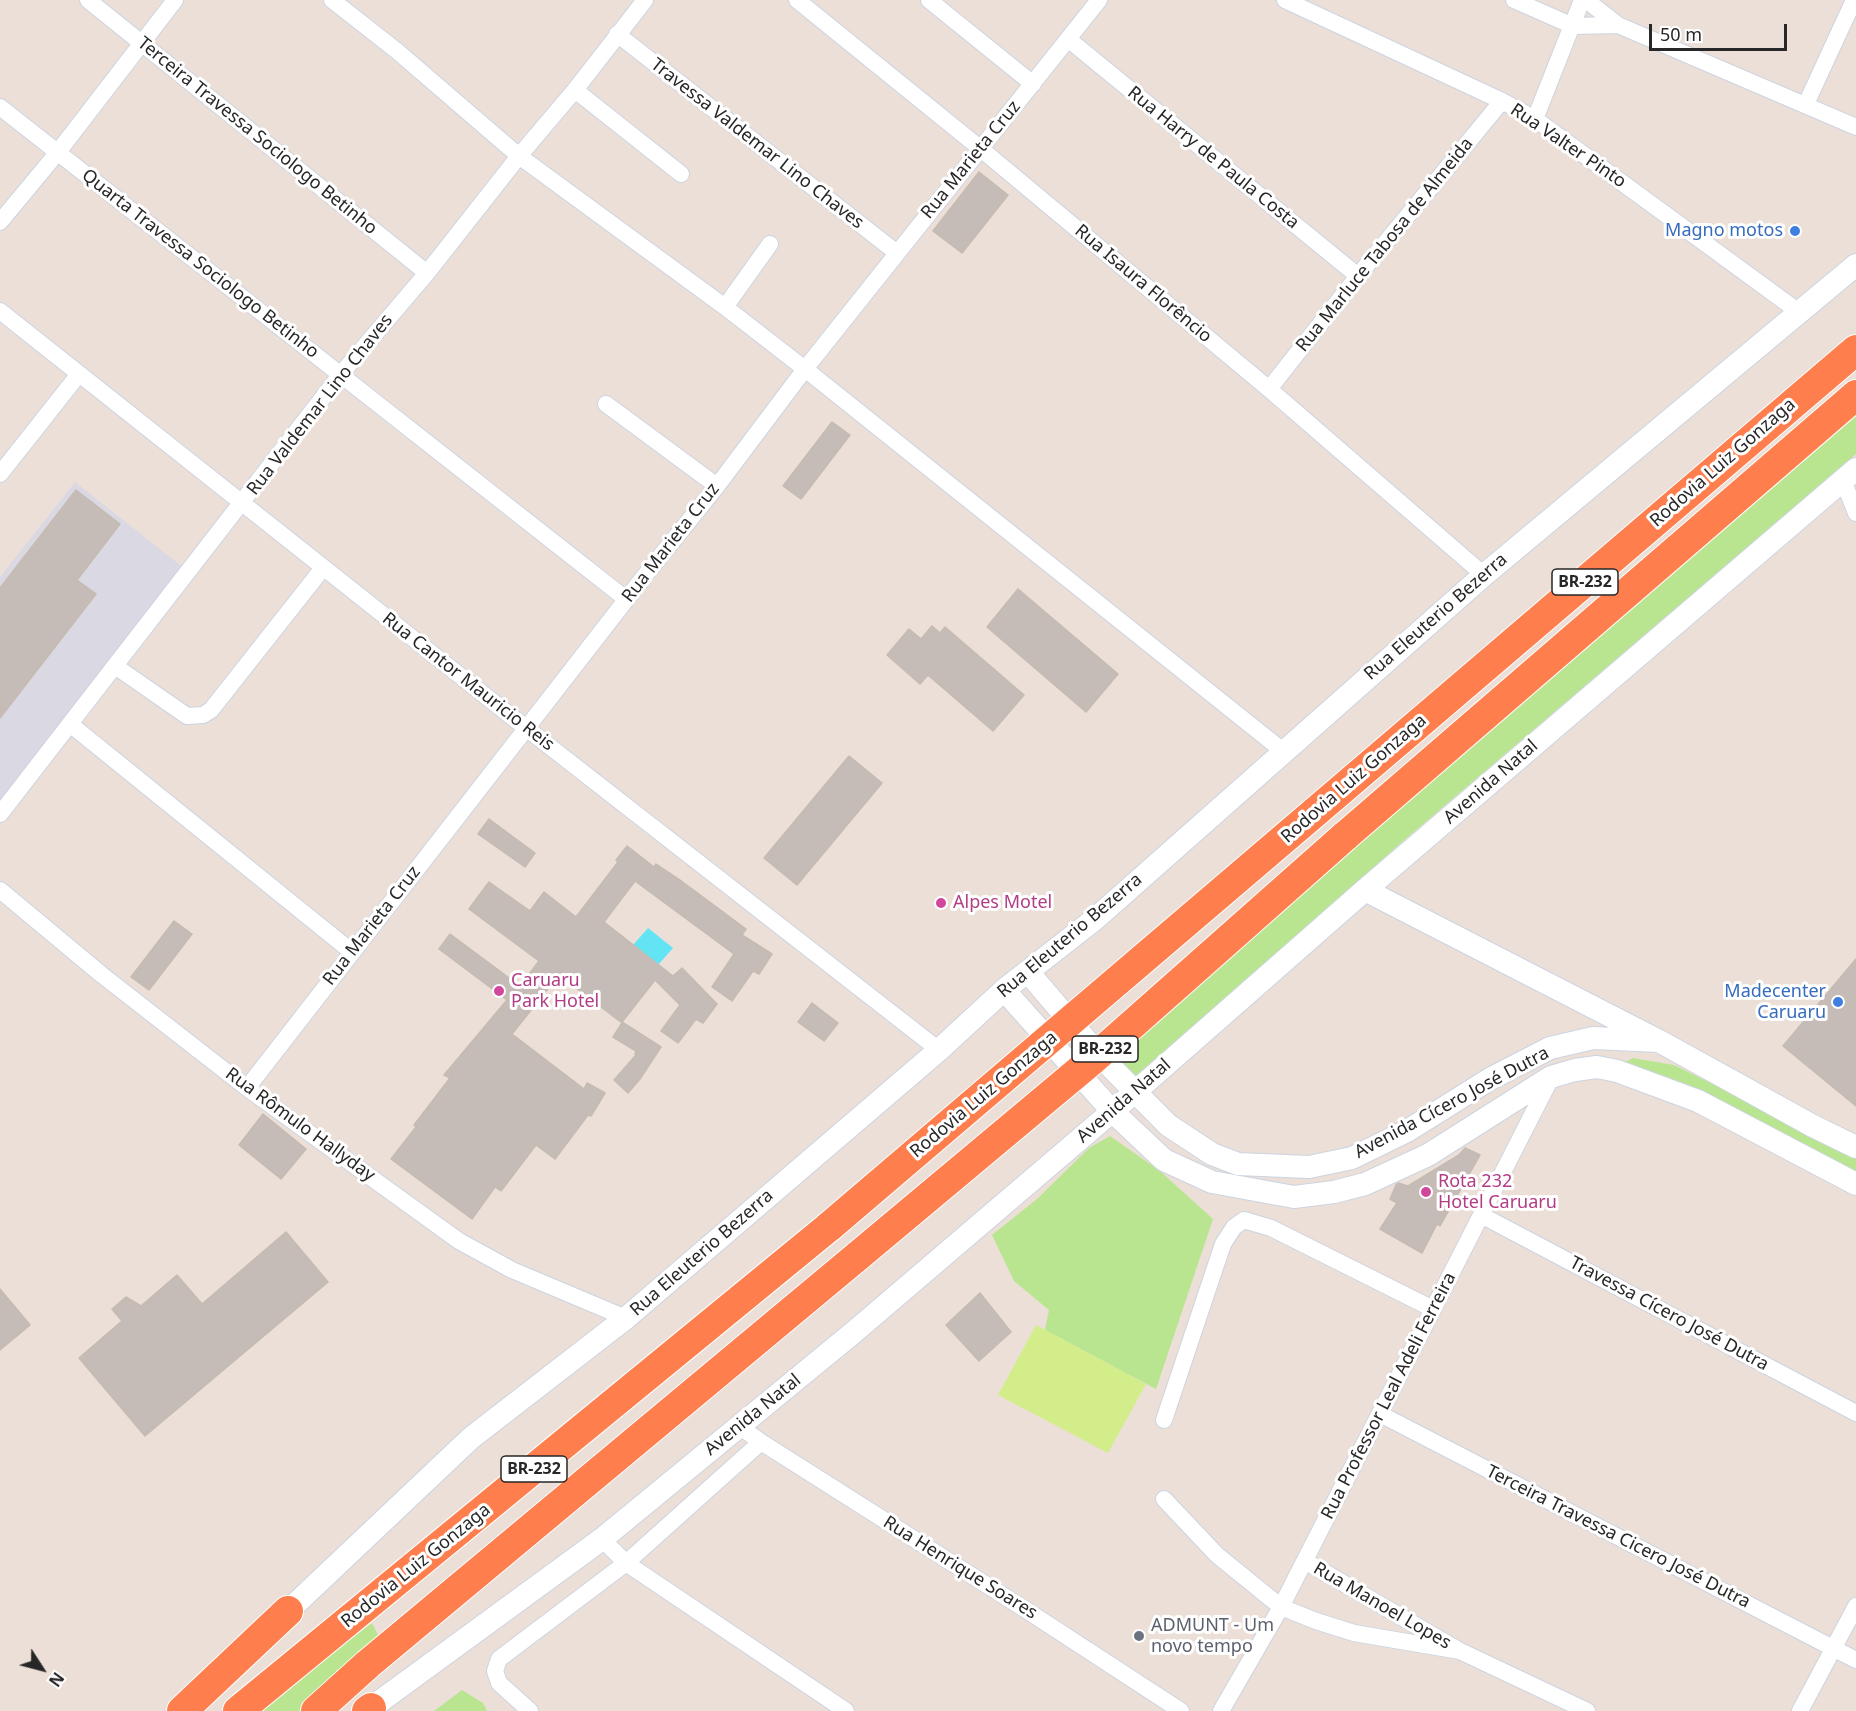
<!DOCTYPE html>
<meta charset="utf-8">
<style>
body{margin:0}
#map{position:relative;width:1856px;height:1711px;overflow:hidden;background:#ebdfd7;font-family:"Noto Sans",sans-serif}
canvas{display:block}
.north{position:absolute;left:12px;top:1639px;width:60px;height:60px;-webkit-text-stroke:4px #fff;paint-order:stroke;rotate:126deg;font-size:16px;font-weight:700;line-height:24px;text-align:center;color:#272727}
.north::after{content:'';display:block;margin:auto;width:21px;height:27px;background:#272727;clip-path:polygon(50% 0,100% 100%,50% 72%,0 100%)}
.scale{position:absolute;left:1649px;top:24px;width:138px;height:27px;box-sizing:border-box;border:3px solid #272727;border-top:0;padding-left:8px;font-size:18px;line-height:21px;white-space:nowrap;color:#272727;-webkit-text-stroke:4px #fff;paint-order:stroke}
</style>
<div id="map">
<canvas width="1856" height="1711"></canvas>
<div class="north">N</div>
<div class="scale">50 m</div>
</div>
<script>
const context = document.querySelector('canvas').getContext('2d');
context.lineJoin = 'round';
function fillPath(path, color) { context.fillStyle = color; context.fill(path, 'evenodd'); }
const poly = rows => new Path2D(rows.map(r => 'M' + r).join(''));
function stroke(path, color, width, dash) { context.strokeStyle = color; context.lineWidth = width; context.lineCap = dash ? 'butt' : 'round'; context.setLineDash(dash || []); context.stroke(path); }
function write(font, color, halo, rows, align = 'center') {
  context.font = font + ' "Noto Sans",sans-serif'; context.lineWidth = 6; context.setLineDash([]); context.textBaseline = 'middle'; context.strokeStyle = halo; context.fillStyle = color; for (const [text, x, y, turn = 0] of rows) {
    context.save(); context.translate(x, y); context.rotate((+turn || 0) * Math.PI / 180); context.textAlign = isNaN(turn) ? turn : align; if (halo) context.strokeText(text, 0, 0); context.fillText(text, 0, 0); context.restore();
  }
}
const industrial = poly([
 [75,482,185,569,0,804,0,577]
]);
const green = poly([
 [1856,409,1856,454,1395,848,1137,1079,1102,1046],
 [1633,1058,1674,1065,1856,1155,1856,1178,1617,1066],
 [1110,1136,1160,1171,1213,1219,1156,1389,1045,1330,1049,1310,1014,1281,992,1235,1037,1199,1089,1148],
 [372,1623,383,1645,307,1711,257,1711],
 [462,1690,483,1703,487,1711,434,1711]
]);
const pitch = poly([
 [1036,1325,1146,1384,1108,1453,998,1395]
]);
const water = poly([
 [648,928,673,948,658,965,633,945]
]);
const building = poly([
 [979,172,1008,195,962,253,933,231,979,172],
 [832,422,850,435,801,499,783,486,832,422],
 [76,490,120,524,77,580,96,594,0,718,0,588,76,490],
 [1018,589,1118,674,1086,712,987,627,1018,589],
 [932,626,940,633,945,627,1024,695,993,731,928,675,920,684,887,655,909,629,921,639,932,626],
 [849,756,882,783,797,885,764,858,849,756],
 [489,819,535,853,525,867,478,834,489,819],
 [627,846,654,867,656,864,680,880,746,929,742,935,772,954,759,974,753,971,732,1001,712,987,734,954,635,881,604,922,673,976,682,968,717,1004,703,1023,696,1019,678,1043,661,1031,680,1005,655,980,622,1022,661,1047,640,1079,628,1093,614,1080,636,1055,635,1054,636,1051,613,1037,622,1023,559,975,512,1034,584,1089,587,1083,605,1093,591,1116,588,1115,555,1159,536,1145,501,1191,495,1187,472,1219,391,1159,416,1127,414,1125,450,1078,444,1075,507,1000,439,949,450,934,520,986,539,961,469,909,489,882,530,911,544,892,576,917,618,862,616,860,627,846],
 [174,921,192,934,149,990,131,977,174,921],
 [1856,959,1856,1106,1783,1046,1856,959],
 [812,1003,838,1023,824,1041,798,1022,812,1003],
 [263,1114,306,1149,281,1179,239,1145,263,1114],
 [1465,1148,1480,1155,1440,1226,1437,1224,1422,1253,1380,1229,1397,1203,1390,1199,1396,1185,1398,1183,1408,1186,1459,1155,1465,1148],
 [286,1232,328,1282,145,1436,79,1358,122,1321,112,1309,126,1297,141,1306,177,1275,202,1304,286,1232],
 [0,1289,30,1325,0,1350,0,1289],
 [980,1293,1011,1332,979,1361,946,1325,980,1293]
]);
const street = poly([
 [88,0,427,273],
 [332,0,397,51,519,156,725,307,805,369,1283,751],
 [797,0,981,149,1269,389,1484,575],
 [929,0,1033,84],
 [1285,0,1502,101,1535,119,1799,312],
 [1514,0,1573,26,1618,25],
 [1586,0,1618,25,1856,127],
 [617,34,897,253],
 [1068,39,1358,276],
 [575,90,681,174],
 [1806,104,1854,0],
 [0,107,626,599],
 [1535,119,1582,0],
 [0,222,58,152,175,0],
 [725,307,770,244],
 [0,311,526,728,939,1050],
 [1269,389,1358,276,1502,101],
 [606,404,717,486],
 [0,474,79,374],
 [1843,480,1856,513],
 [115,666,187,716,203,715,211,710,323,568],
 [70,724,352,952],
 [0,814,341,374,427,273,519,156,575,90,645,0],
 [0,890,102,975,247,1088,459,1241,512,1270,626,1318],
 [247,1088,650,569,717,486,805,369,1099,0],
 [1481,1215,1856,1413],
 [1380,1414,1856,1660],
 [1164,1420,1223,1244,1234,1227,1244,1220,1271,1228,1433,1309],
 [739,1426,761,1442,1023,1608,1181,1711],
 [1164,1499,1217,1555,1281,1607,1316,1621,1354,1633,1460,1651],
 [602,1539,626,1563,846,1711],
 [1305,1561,1460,1651,1587,1711],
 [530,1711,499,1683,495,1671,499,1659,626,1563,761,1442],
 [1221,1711,1281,1607,1551,1078],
 [1800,1711,1856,1606]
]);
const secondary = poly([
 [1365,890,1659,1041,1813,1126,1856,1147],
 [1028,972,1098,1054,1168,1125,1212,1154,1238,1164,1309,1167,1352,1158,1407,1131,1490,1079,1550,1048,1593,1038,1659,1041],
 [1004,990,1113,1112,1164,1160,1212,1182,1294,1197,1334,1192,1365,1184,1428,1155,1551,1077,1575,1070,1597,1067,1617,1071,1698,1101,1856,1184],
 [288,1611,471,1438,626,1318,939,1050,1004,990,1095,919,1484,575,1856,265],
 [371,1708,602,1539,854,1332,1135,1092,1365,890,1856,469]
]);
const highway = poly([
 [1314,813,1856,350],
 [1344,837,1856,395],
 [182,1711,288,1611],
 [238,1711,830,1226],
 [316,1711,368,1664,859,1255],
 [367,1711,371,1708]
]);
const highwayBridge = poly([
 [830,1226,1314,813],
 [859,1255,1091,1061,1344,837]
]);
const markers = [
 [1795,231,6,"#3f7fe0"],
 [941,903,6,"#d1479c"],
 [499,991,6,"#d1479c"],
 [1838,1002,6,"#3f7fe0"],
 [1426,1192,6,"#d1479c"],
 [1139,1636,6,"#6b7280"]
];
const shields = [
 [1585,582,66],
 [1105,1049,66],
 [534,1469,66]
];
const shieldNames = [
 ["BR-232",1585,582],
 ["BR-232",1105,1049],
 ["BR-232",534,1469]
];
const streetNames = [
 ["Terceira Travessa Sociologo Betinho",257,136,39],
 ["Travessa Valdemar Lino Chaves",757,144,38],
 ["Rua Valter Pinto",1568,146,34],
 ["Rua Harry de Paula Costa",1213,158,39],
 ["Rua Marieta Cruz",971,160,-51],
 ["Rua Marluce Tabosa de Almeida",1385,245,-51],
 ["Quarta Travessa Sociologo Betinho",200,264,38],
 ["Rua Isaura Florêncio",1143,284,40],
 ["Rua Valdemar Lino Chaves",320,405,-52],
 ["Rodovia Luiz Gonzaga",1723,463,-41],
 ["Rua Marieta Cruz",671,543,-52],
 ["Rua Eleuterio Bezerra",1436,617,-41],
 ["Rua Cantor Mauricio Reis",468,682,38],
 ["Rodovia Luiz Gonzaga",1354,779,-41],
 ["Avenida Natal",1491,782,-41],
 ["Rua Marieta Cruz",372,926,-52],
 ["Rua Eleuterio Bezerra",1070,936,-40],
 ["Rodovia Luiz Gonzaga",984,1095,-40],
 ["Avenida Natal",1124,1101,-41],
 ["Avenida Cícero José Dutra",1452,1103,-28],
 ["Rua Rômulo Hallyday",300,1125,36],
 ["Rua Eleuterio Bezerra",702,1253,-41],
 ["Travessa Cícero José Dutra",1669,1314,28],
 ["Rua Professor Leal Adeli Ferreira",1389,1396,-63],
 ["Avenida Natal",753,1415,-39],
 ["Terceira Travessa Cicero José Dutra",1618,1537,27],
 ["Rodovia Luiz Gonzaga",416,1566,-39],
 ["Rua Henrique Soares",960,1568,32],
 ["Rua Manoel Lopes",1382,1606,30]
];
const shopNames = [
 ["Magno motos",1783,231],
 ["Madecenter",1826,992],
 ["Caruaru",1826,1013]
];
const hotelNames = [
 ["Alpes Motel",953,903],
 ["Caruaru",511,981],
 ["Park Hotel",511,1002],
 ["Rota 232",1438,1182],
 ["Hotel Caruaru",1438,1203]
];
const worshipNames = [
 ["ADMUNT - Um",1151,1626],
 ["novo tempo",1151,1647]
];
fillPath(industrial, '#dad8e2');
fillPath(green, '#bae590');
fillPath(pitch, '#d3ed8a');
fillPath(water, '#63e4f4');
fillPath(building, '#c5bcb7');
stroke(building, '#c5bbb1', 1.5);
stroke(street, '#ccd4e1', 18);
stroke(secondary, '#ccd4e1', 24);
stroke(highway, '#fff', 32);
stroke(street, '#fff', 16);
stroke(secondary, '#fff', 22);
stroke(highway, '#ff7e4d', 30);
stroke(highwayBridge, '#fff', 32, []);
stroke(highwayBridge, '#ff7e4d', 30);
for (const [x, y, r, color] of markers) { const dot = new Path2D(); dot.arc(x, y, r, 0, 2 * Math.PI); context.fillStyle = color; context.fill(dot); stroke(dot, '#fff', 2); }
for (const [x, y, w] of shields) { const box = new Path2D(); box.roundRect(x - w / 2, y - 13, w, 26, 4.5); context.fillStyle = '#fff'; context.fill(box); stroke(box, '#272727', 1.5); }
write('bold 16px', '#272727', null, shieldNames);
write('18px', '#272727', '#fff', streetNames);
write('18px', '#366cbe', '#fff', shopNames, 'right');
write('18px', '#b23c85', '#fff', hotelNames, 'left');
write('18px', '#5b616d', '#fff', worshipNames, 'left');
</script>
